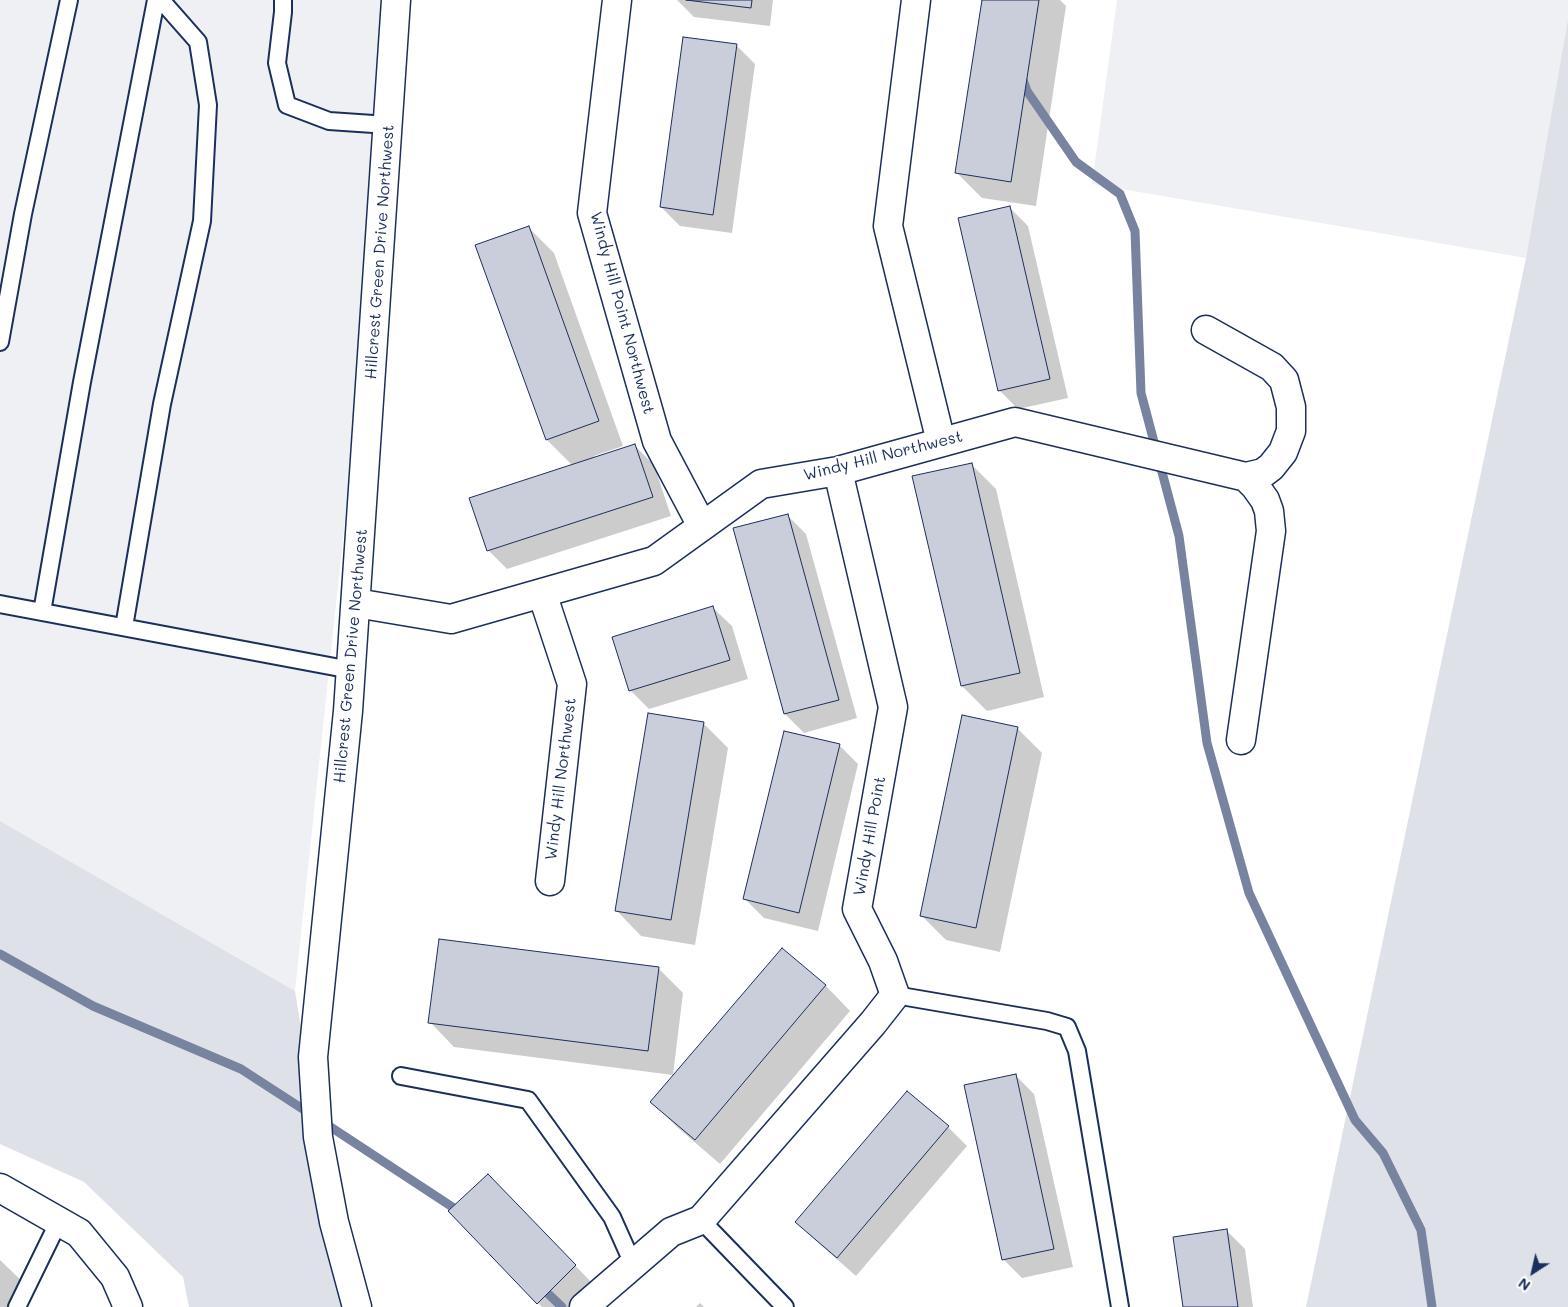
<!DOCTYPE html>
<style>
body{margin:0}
#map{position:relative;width:1568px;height:1307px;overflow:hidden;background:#fff;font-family:Mali,sans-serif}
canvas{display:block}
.north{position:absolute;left:1508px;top:1247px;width:50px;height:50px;-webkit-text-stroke:4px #fff;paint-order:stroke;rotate:215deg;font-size:14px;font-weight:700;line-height:20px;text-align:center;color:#1b2f5e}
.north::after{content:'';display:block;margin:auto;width:18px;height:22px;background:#1b2f5e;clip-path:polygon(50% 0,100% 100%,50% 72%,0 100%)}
</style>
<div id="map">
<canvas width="1568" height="1307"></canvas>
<div class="north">N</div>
</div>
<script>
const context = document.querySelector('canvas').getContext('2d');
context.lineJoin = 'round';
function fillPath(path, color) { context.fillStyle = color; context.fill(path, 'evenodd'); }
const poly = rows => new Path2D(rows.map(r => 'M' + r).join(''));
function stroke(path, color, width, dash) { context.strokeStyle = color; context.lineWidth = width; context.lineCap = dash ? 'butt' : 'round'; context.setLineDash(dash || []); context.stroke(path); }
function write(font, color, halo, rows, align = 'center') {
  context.font = font + ' Mali,sans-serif'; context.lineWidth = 4; context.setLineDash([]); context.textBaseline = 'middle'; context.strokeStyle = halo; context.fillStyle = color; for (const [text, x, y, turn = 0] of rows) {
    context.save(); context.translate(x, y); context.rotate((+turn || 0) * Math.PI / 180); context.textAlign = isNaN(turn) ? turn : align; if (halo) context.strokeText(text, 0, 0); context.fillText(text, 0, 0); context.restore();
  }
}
const built = poly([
 [0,0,400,0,295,991,0,821],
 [1117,0,1568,0,1568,19,1526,258,1092,184]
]);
const green = poly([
 [1568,19,1568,1307,1306,1307,1526,258],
 [0,821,295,991,346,1307,189,1307,183,1277,84,1182,0,1144]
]);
const shadow = poly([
 [677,0,773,0,770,26,694,17],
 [983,0,1060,0,1066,6,1036,206,982,198,957,173],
 [736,45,755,64,732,233,680,226,661,207],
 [1009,207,1028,226,1068,398,1018,409,999,390],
 [529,228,554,253,623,446,594,456,595,459,635,446,654,465,671,516,507,569,488,550,573,466,547,440],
 [971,464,996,489,1044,697,987,711,962,686],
 [787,515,806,534,857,718,804,733,785,714,735,529],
 [713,608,732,626,748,679,649,709,630,690],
 [703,723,728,748,695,945,641,936,617,911],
 [1017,728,1042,753,1000,952,946,940,921,915],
 [839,745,858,764,818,931,764,918,745,899],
 [782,949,826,986,850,1011,720,1164,677,1127,652,1102],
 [658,968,683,993,673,1075,454,1047,430,1022],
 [1015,1075,1034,1094,1073,1267,1022,1278,1003,1259],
 [907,1092,948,1127,967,1146,856,1276,815,1240,797,1222],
 [506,1194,594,1285,572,1307,542,1307,450,1211],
 [1226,1230,1245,1249,1253,1307,1184,1307],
 [0,1260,27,1286,18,1307,0,1307],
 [700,1303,704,1307,696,1307]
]);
const stream = poly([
 [1022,77,1027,91,1076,162,1120,194,1135,231,1141,393,1179,536,1207,743,1249,893,1355,1120,1383,1153,1421,1230,1432,1307],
 [0,954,93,1006,241,1069,312,1115],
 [323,1122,463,1214],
 [540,1286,562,1307]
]);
const building = poly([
 [686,0,752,0,751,8,686,0],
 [982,0,1039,0,1011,182,955,173,982,0],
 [683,37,737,44,713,215,660,207,683,37],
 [1010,206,1050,379,998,391,958,218,1010,206],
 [529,226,599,421,546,440,475,245,529,226],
 [635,444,653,497,487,551,469,498,635,444],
 [972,463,1020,673,961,686,912,476,972,463],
 [788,514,839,700,784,714,733,528,788,514],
 [713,606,730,660,629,691,612,637,713,606],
 [648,713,704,722,671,920,615,911,648,713],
 [962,715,1018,727,976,928,920,916,962,715],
 [784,731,840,744,799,913,743,899,784,731],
 [439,939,659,967,648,1051,428,1023,439,939],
 [782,948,826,985,695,1140,650,1102,782,948],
 [1016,1074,1054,1249,1002,1260,964,1085,1016,1074],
 [907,1091,949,1126,837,1258,795,1222,907,1091],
 [488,1174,576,1265,537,1304,448,1211,488,1174],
 [1227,1229,1238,1307,1183,1307,1173,1237,1227,1229]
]);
const lane = poly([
 [283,0,283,12,277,63,287,105,329,121,388,125],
 [0,342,23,214,69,0],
 [0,604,351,670],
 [42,612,82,382,156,0],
 [124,627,162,404,202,221,208,105,198,42,161,0],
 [895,995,1047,1021,1067,1027,1077,1051,1120,1307],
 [401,1076,528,1100,612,1217,633,1264],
 [701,1220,785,1307],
 [17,1307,59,1221]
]);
const street = poly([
 [617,0,592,213,657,441,702,526],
 [916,0,888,226,941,442],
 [542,593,572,684,550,881],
 [356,603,451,619,654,561,761,484,838,471,1015,422,1246,477,1263,473,1271,467,1283,452,1291,431,1291,407,1284,380,1272,367,1206,330],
 [1241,740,1271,531,1269,511,1265,500,1255,486,1246,477],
 [0,1188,79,1233,115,1277,128,1307],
 [357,1307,334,1222,318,1137,313,1057,348,711,396,0],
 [584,1307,671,1232,701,1220,873,1023,895,995,883,961,857,909,893,707,838,471]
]);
const streetNames = [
 ["Hillcrest Green Drive Northwest",380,252,-86],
 ["Windy Hill Point Northwest",622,313,75],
 ["Windy Hill Northwest",883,456,-14],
 ["Hillcrest Green Drive Northwest",351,656,-85],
 ["Windy Hill Northwest",561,779,-83],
 ["Windy Hill Point",870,836,-80]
];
fillPath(built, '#eff0f4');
fillPath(green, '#dee1e7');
fillPath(shadow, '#0003');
stroke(stream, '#77839f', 9);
fillPath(building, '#caceda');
stroke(building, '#1b2f5e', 1);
stroke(lane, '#1b2f5e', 20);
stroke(street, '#1b2f5e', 31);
stroke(lane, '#fff', 16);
stroke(street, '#fff', 28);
write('16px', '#1b2f5e', '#fff', streetNames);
</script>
